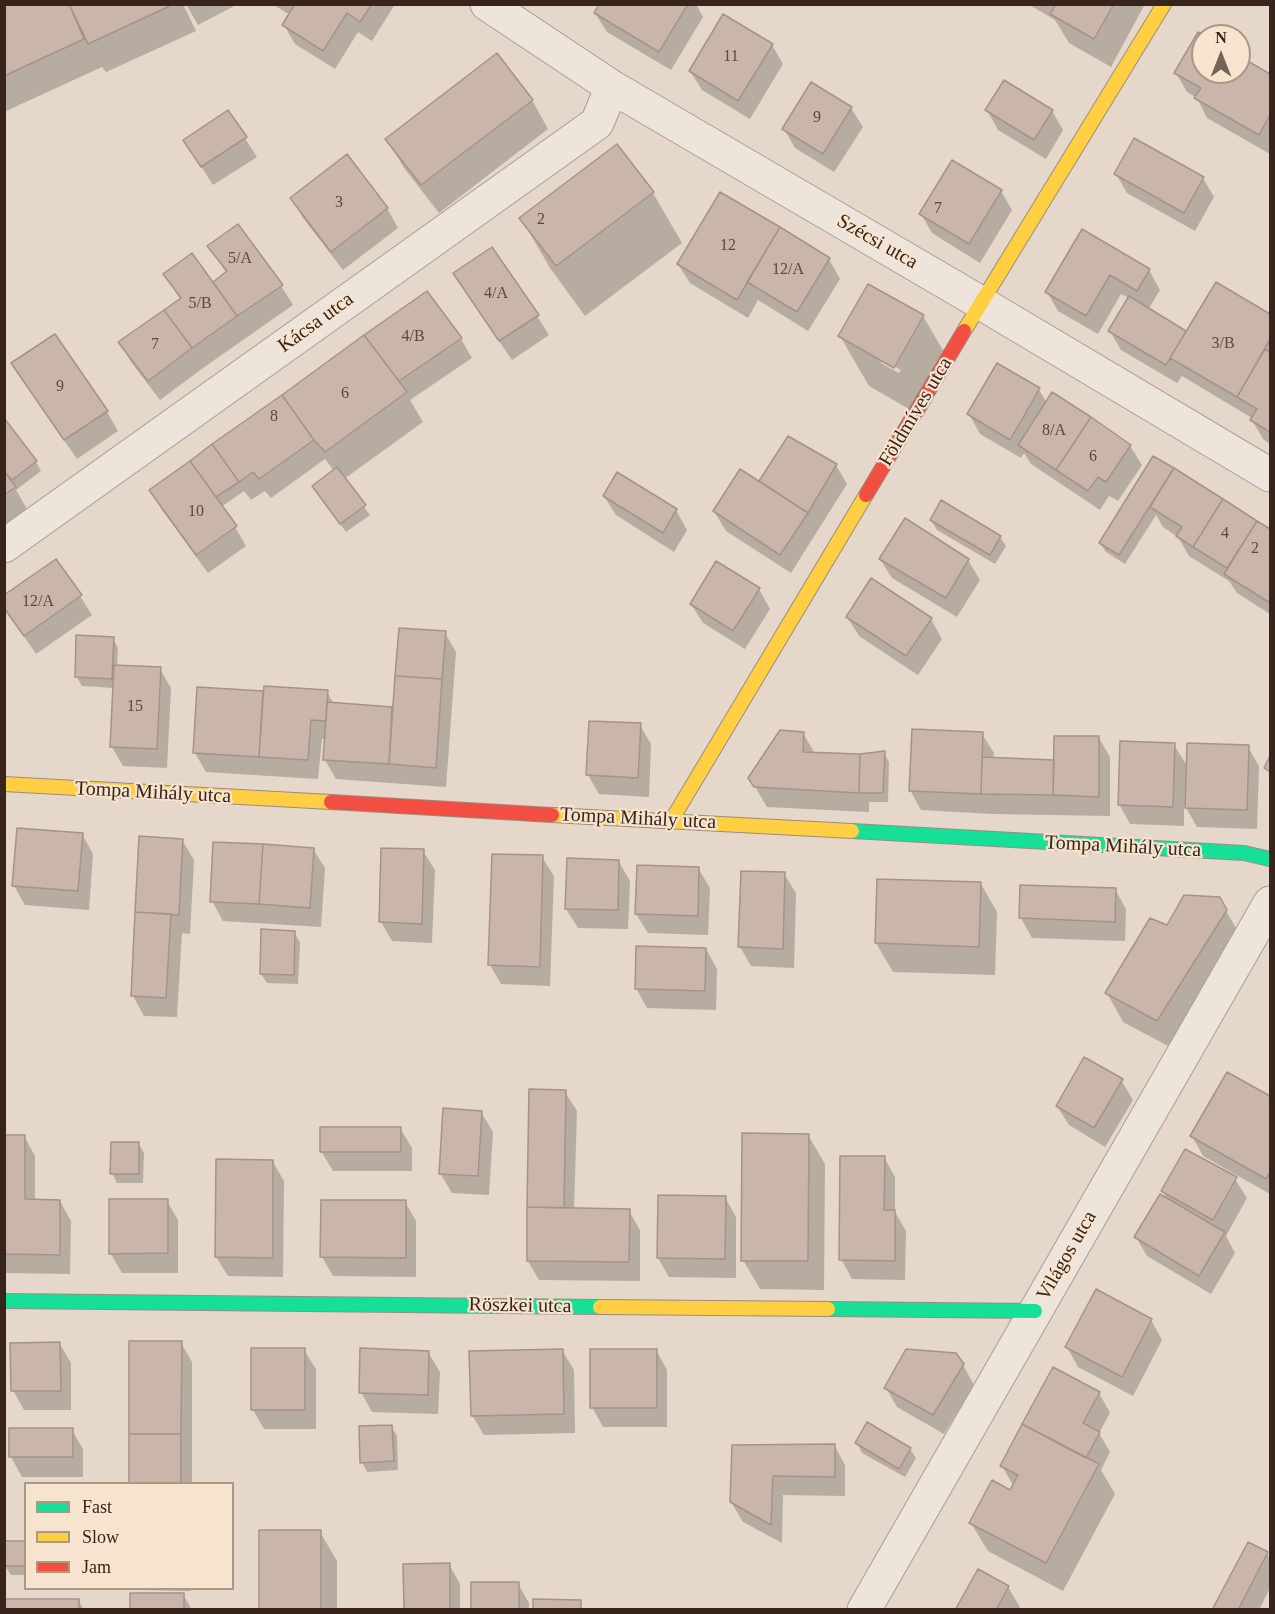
<!DOCTYPE html>
<meta charset="utf-8">
<style>
body{margin:0}
#map{position:relative;width:1275px;height:1614px;overflow:hidden;background:#e5d7c9;font-family:"Times New Roman",serif}
canvas{display:block}
.frame{position:absolute;inset:0;border:6px solid #38241b;pointer-events:none}
.legend{position:absolute;left:24px;top:1482px;width:210px;height:108px;box-sizing:border-box;background:#f7e4ce;border:2px solid #ab9786;margin:0;padding:8px 10px;list-style:none;font-size:18px;color:#38241b}
.legend li{display:flex;align-items:center;gap:12px;height:30px}
.legend b{width:30px;border:2px solid #ab9786}
.north{position:absolute;left:1191px;top:24px;width:60px;height:60px;box-sizing:border-box;background:#f7e4ce;border:2px solid #ab9786;border-radius:50%;rotate:0deg;font-size:16px;font-weight:700;line-height:24px;text-align:center;color:#38241b}
.north::after{content:'';display:block;margin:auto;width:21px;height:27px;background:#756358;clip-path:polygon(50% 0,100% 100%,50% 72%,0 100%)}
</style>
<div id="map">
<canvas width="1275" height="1614"></canvas>
<div class="frame"></div>
<ul class="legend">
<li><b style="height:8px;background:#16e098"></b>Fast</li>
<li><b style="height:8px;background:#ffcf43"></b>Slow</li>
<li><b style="height:8px;background:#f24e42"></b>Jam</li>
</ul>
<div class="north">N</div>
</div>
<script>
const context = document.querySelector('canvas').getContext('2d');
context.lineJoin = 'round';
function fillPath(path, color) { context.fillStyle = color; context.fill(path, 'evenodd'); }
const poly = rows => new Path2D(rows.map(r => 'M' + r).join(''));
function stroke(path, color, width, dash) { context.strokeStyle = color; context.lineWidth = width; context.lineCap = dash ? 'butt' : 'round'; context.setLineDash(dash || []); context.stroke(path); }
function write(font, color, halo, rows, align = 'center') {
  context.font = font + ' "Times New Roman",serif'; context.lineWidth = 4.5; context.setLineDash([]); context.textBaseline = 'middle'; context.strokeStyle = halo; context.fillStyle = color; for (const [text, x, y, turn = 0] of rows) {
    context.save(); context.translate(x, y); context.rotate((+turn || 0) * Math.PI / 180); context.textAlign = isNaN(turn) ? turn : align; if (halo) context.strokeText(text, 0, 0); context.fillText(text, 0, 0); context.restore();
  }
}
const shadow = poly([
 [4,4,183,4,196,31,106,72,102,67,4,112],
 [186,4,238,4,198,25],
 [272,4,393,4,394,6,372,41,358,32,335,69,295,44,284,25,290,15],
 [600,4,696,4,703,17,671,70,607,32,595,13],
 [1028,4,1145,4,1111,67,1069,43,1055,20],
 [1203,37,1203,72,1239,72,1239,57,1270,76,1270,154,1207,118,1197,98,1187,92,1176,73],
 [772,45,783,64,750,119,702,90,690,71],
 [532,100,548,129,439,213,404,168,387,140],
 [851,108,863,127,834,172,795,148,784,129],
 [987,110,1052,111,1063,130,1046,159,998,130],
 [228,112,257,157,213,185,197,160],
 [617,146,653,193,682,243,585,316,550,268,521,218],
 [1116,174,1203,178,1214,197,1195,231,1127,193],
 [1001,191,1012,210,980,263,932,233,921,214],
 [292,198,387,208,398,228,343,270,303,218],
 [1082,231,1149,270,1160,290,1148,310,1187,333,1216,284,1270,316,1270,444,1263,439,1252,420,1252,418,1182,376,1177,383,1121,350,1110,331,1129,298,1121,294,1098,334,1058,311,1047,292],
 [209,246,281,286,293,305,203,368,160,400,131,362,120,343,181,300,165,274,212,284,227,274],
 [829,259,840,279,808,331,758,300,748,318,690,283,678,264],
 [455,274,537,316,549,335,512,360,466,293],
 [427,293,461,339,472,358,410,400,423,422,344,479,370,515,346,532,319,495,334,471,325,459,271,498,265,491,251,500,244,491,221,507,235,527,246,546,208,573,162,510,151,491],
 [923,316,952,366,923,417,869,386,840,336],
 [881,359,901,370,899,373,881,363],
 [13,363,107,412,118,431,77,459,24,383],
 [998,365,1039,390,1047,403,1130,446,1142,465,1118,501,1109,496,1100,510,1031,464,1024,453,1021,458,980,434,969,414],
 [4,421,36,462,41,471,16,490,31,516,4,535],
 [789,438,836,465,847,484,791,573,726,531,714,511,759,483],
 [1154,458,1270,531,1270,614,1237,593,1229,581,1189,556,1178,537,1163,527,1156,515,1125,564,1106,552,1100,543],
 [604,496,676,510,687,530,674,552,616,515],
 [906,520,968,560,980,580,957,617,892,578,880,559],
 [931,520,1000,537,1006,546,995,564,937,530],
 [759,589,770,609,745,649,703,623,691,604],
 [80,596,92,615,36,654,4,607],
 [847,617,931,619,942,639,918,675,859,636],
 [445,633,456,652,446,787,336,779,325,760,326,739,322,739,318,779,206,772,195,753,199,689,265,692,327,692,334,704,394,708],
 [113,639,118,648,117,667,160,669,171,688,167,768,123,766,112,747,114,688,82,686,76,676],
 [640,725,651,744,649,797,599,794,588,775],
 [803,733,815,754,860,755,884,753,889,762,888,802,869,802,869,812,767,807,750,778],
 [982,734,994,753,993,759,1055,761,1099,738,1110,757,1110,816,992,814,921,810,910,790],
 [1174,745,1188,767,1248,747,1259,766,1257,829,1197,827,1184,804,1184,826,1130,824,1119,804],
 [82,834,93,854,89,910,25,905,14,886],
 [182,840,194,860,190,934,182,933,177,1017,144,1016,133,996],
 [313,849,325,868,321,927,223,921,212,901],
 [423,851,435,870,432,943,392,941,381,922],
 [542,857,554,876,550,986,501,984,490,965],
 [619,862,630,881,628,929,578,928,566,909],
 [698,868,710,888,708,935,648,933,636,914],
 [784,874,796,893,794,968,751,966,740,947],
 [981,884,997,912,995,975,893,972,876,943],
 [1022,887,1115,889,1126,909,1125,941,1032,938,1021,918],
 [1219,899,1243,940,1174,1049,1123,1022,1107,993],
 [294,932,300,942,298,984,267,983,261,974],
 [706,949,717,969,716,1010,647,1008,636,988],
 [1227,1074,1270,1098,1270,1194,1203,1156,1192,1136],
 [1121,1080,1133,1100,1105,1147,1069,1125,1057,1106],
 [565,1092,577,1111,574,1210,629,1211,640,1230,640,1281,539,1280,528,1261],
 [481,1112,493,1132,489,1195,452,1193,440,1173],
 [400,1128,412,1148,412,1171,333,1171,321,1151],
 [808,1135,825,1164,824,1290,760,1289,743,1260],
 [4,1136,24,1136,35,1156,35,1201,60,1201,71,1221,70,1274,4,1273],
 [139,1144,144,1153,143,1183,117,1183,112,1173],
 [884,1157,895,1177,895,1212,906,1231,905,1280,852,1279,841,1259],
 [273,1162,284,1181,283,1277,228,1276,216,1257],
 [1235,1179,1247,1198,1226,1236,1235,1253,1211,1294,1147,1256,1136,1237,1168,1201,1163,1191],
 [725,1197,736,1217,736,1278,669,1277,658,1258],
 [167,1201,178,1220,178,1273,122,1273,111,1254],
 [405,1202,416,1221,416,1277,333,1276,322,1257],
 [1151,1320,1162,1340,1133,1396,1078,1367,1067,1347],
 [181,1343,192,1362,192,1484,131,1484],
 [60,1344,71,1363,71,1410,24,1410,13,1390],
 [304,1350,316,1369,316,1429,264,1429,253,1410],
 [562,1350,574,1370,575,1433,484,1435,472,1415],
 [656,1350,667,1370,667,1427,603,1427,592,1407],
 [428,1352,440,1372,438,1414,372,1412,361,1392],
 [963,1365,974,1385,944,1434,897,1407,886,1388],
 [1099,1393,1110,1413,1099,1433,1110,1452,1101,1470,1115,1494,1063,1591,988,1551,971,1523,1011,1492,1014,1487,1002,1466],
 [391,1426,397,1436,398,1470,367,1472,362,1462],
 [11,1430,72,1430,83,1449,83,1477,22,1477,11,1457],
 [857,1443,910,1449,916,1458,905,1477,862,1453],
 [834,1445,845,1465,845,1496,783,1495,782,1543,743,1522,731,1502,733,1446],
 [320,1532,337,1561,337,1610,260,1610],
 [26,1543,26,1575,11,1575,5,1566],
 [1249,1544,1267,1553,1270,1559,1270,1588,1259,1610,1213,1610],
 [449,1564,460,1584,460,1610,405,1610],
 [518,1584,529,1603,529,1610,472,1610],
 [1008,1587,1020,1607,1018,1610,957,1610],
 [141,1588,190,1588,190,1591,142,1590],
 [183,1594,192,1610,131,1610],
 [78,1600,84,1610,4,1610]
]);
const building = poly([
 [4,4,69,4,84,39,4,76,4,4],
 [69,4,174,4,88,44,69,4],
 [295,4,372,4,360,22,347,13,323,51,282,25,295,4],
 [599,4,688,4,659,52,594,13,599,4],
 [1056,4,1114,4,1094,39,1050,14,1056,4],
 [723,14,773,44,738,101,689,71,723,14],
 [1198,32,1205,36,1203,36,1203,72,1239,72,1239,56,1270,74,1270,115,1259,135,1194,98,1201,88,1174,73,1198,32],
 [497,53,533,100,421,185,385,139,497,53],
 [1004,80,1053,110,1034,140,985,110,1004,80],
 [811,82,852,107,823,154,782,129,811,82],
 [228,110,247,137,201,167,183,140,228,110],
 [1134,138,1204,177,1184,213,1114,174,1134,138],
 [617,144,654,192,556,266,519,218,617,144],
 [347,154,388,208,331,252,290,198,347,154],
 [952,160,1002,190,969,244,919,214,952,160],
 [720,192,780,227,737,300,677,264,720,192],
 [238,224,283,285,237,316,213,282,227,271,207,246,238,224],
 [780,227,830,258,797,312,747,282,780,227],
 [1082,229,1150,269,1137,291,1110,275,1086,316,1045,292,1082,229],
 [492,247,539,315,499,341,453,273,492,247],
 [192,253,237,316,192,348,164,310,181,298,163,274,192,253],
 [1216,282,1270,314,1270,339,1237,397,1170,358,1216,282],
 [868,284,924,315,894,368,838,336,868,284],
 [427,291,462,338,399,381,364,335,427,291],
 [1129,296,1186,331,1166,365,1108,331,1129,296],
 [164,310,192,348,148,381,118,342,164,310],
 [55,334,108,411,64,440,11,363,55,334],
 [364,335,407,392,325,452,314,440,282,395,364,335],
 [1265,349,1270,353,1270,432,1250,420,1257,409,1237,397,1265,349],
 [997,363,1040,388,1010,440,967,414,997,363],
 [1052,392,1091,417,1056,470,1018,445,1052,392],
 [282,395,314,440,259,479,253,472,239,482,212,444,282,395],
 [1091,417,1131,445,1106,482,1098,477,1088,491,1056,470,1091,417],
 [4,418,37,461,12,480,4,471,4,418],
 [788,436,837,464,808,513,759,481,788,436],
 [212,444,239,482,216,497,190,461,212,444],
 [1153,456,1174,468,1119,555,1099,543,1153,456],
 [190,461,237,526,196,555,149,490,190,461],
 [337,467,366,505,340,524,312,486,337,467],
 [1174,468,1223,499,1193,547,1176,536,1182,527,1150,507,1174,468],
 [740,469,808,513,780,555,713,511,740,469],
 [4,471,16,487,4,495,4,471],
 [617,472,677,509,663,533,603,496,617,472],
 [1223,499,1257,521,1227,568,1193,547,1223,499],
 [941,500,1001,536,990,555,930,520,941,500],
 [905,518,969,559,946,598,879,559,905,518],
 [1257,521,1270,529,1270,603,1224,574,1257,521],
 [56,559,82,595,24,636,4,608,4,595,56,559],
 [716,561,760,588,733,631,690,604,716,561],
 [871,578,932,618,906,656,846,617,871,578],
 [399,628,446,631,442,679,395,676,399,628],
 [76,635,114,637,112,679,75,677,76,635],
 [114,665,161,667,157,749,110,747,114,665],
 [395,676,442,679,436,768,389,764,395,676],
 [264,686,328,690,326,721,311,720,308,760,259,757,264,686],
 [197,687,263,691,259,757,193,753,197,687],
 [327,702,392,707,389,764,323,760,327,702],
 [589,721,641,723,638,778,586,775,589,721],
 [912,729,983,732,981,794,909,791,912,729],
 [780,730,804,732,803,752,860,754,859,793,754,787,748,778,780,730],
 [1054,736,1099,736,1099,797,1053,795,1054,736],
 [1120,741,1175,743,1173,807,1118,805,1120,741],
 [1187,743,1249,745,1247,810,1185,808,1187,743],
 [885,751,883,793,859,793,860,754,885,751],
 [1270,756,1270,772,1264,768,1270,756],
 [982,757,1054,760,1053,795,981,794,982,757],
 [17,828,83,833,78,891,12,886,17,828],
 [139,836,183,839,179,915,135,912,139,836],
 [213,842,263,844,259,904,210,902,213,842],
 [263,844,314,848,310,908,259,904,263,844],
 [381,848,424,849,422,924,379,922,381,848],
 [492,854,543,855,540,967,488,965,492,854],
 [567,858,619,860,618,910,565,909,567,858],
 [637,865,699,867,698,916,635,914,637,865],
 [741,871,785,872,783,949,738,947,741,871],
 [877,879,981,882,979,947,875,943,877,879],
 [1020,885,1116,888,1115,922,1019,918,1020,885],
 [1184,895,1220,897,1227,910,1157,1021,1105,993,1150,918,1167,925,1184,895],
 [135,912,171,914,166,998,131,996,135,912],
 [261,929,295,931,294,975,260,974,261,929],
 [636,946,706,948,705,991,635,989,636,946],
 [1084,1057,1123,1079,1094,1128,1056,1106,1084,1057],
 [1227,1072,1270,1096,1270,1172,1266,1179,1190,1136,1227,1072],
 [529,1089,566,1090,564,1208,527,1207,529,1089],
 [443,1108,482,1111,478,1176,439,1174,443,1108],
 [320,1127,401,1127,401,1152,320,1152,320,1127],
 [742,1133,809,1134,808,1261,741,1261,742,1133],
 [4,1135,25,1135,25,1199,60,1200,60,1255,4,1254,4,1135],
 [111,1142,139,1142,139,1174,110,1174,111,1142],
 [1185,1149,1237,1177,1213,1220,1161,1191,1185,1149],
 [840,1156,885,1156,884,1210,895,1210,895,1261,839,1260,840,1156],
 [216,1159,273,1160,273,1258,215,1257,216,1159],
 [1160,1194,1225,1232,1199,1276,1134,1237,1160,1194],
 [658,1195,726,1196,725,1259,657,1258,658,1195],
 [109,1199,168,1199,168,1253,109,1254,109,1199],
 [321,1200,406,1200,406,1258,320,1257,321,1200],
 [527,1207,630,1209,629,1262,527,1261,527,1207],
 [1096,1289,1152,1319,1122,1377,1065,1347,1096,1289],
 [129,1341,182,1341,181,1434,129,1434,129,1341],
 [60,1342,61,1391,11,1391,10,1343,60,1342],
 [251,1348,305,1348,305,1410,251,1410,251,1348],
 [360,1348,429,1351,428,1395,359,1393,360,1348],
 [563,1349,564,1414,471,1416,469,1351,563,1349],
 [590,1349,657,1349,657,1408,590,1408,590,1349],
 [906,1349,956,1353,964,1364,933,1415,884,1388,906,1349],
 [1053,1367,1100,1392,1083,1423,1100,1432,1086,1458,1022,1424,1053,1367],
 [867,1422,911,1448,899,1469,855,1443,867,1422],
 [1022,1424,1099,1464,1046,1563,969,1523,992,1480,1010,1490,1018,1475,1000,1466,1022,1424],
 [392,1425,394,1461,360,1463,359,1426,392,1425],
 [9,1428,73,1428,73,1457,9,1457,9,1428],
 [129,1434,181,1434,181,1484,129,1484,129,1434],
 [835,1444,835,1477,773,1476,771,1525,730,1502,732,1445,835,1444],
 [259,1530,321,1530,321,1610,259,1610,259,1530],
 [4,1541,26,1541,26,1566,4,1566,4,1541],
 [1248,1542,1268,1552,1238,1610,1212,1610,1248,1542],
 [450,1563,450,1610,404,1610,403,1564,450,1563],
 [978,1569,1009,1586,996,1610,955,1610,978,1569],
 [471,1582,519,1582,519,1610,471,1610,471,1582],
 [130,1593,184,1593,184,1610,130,1610,130,1593],
 [4,1599,79,1599,79,1610,4,1610,4,1599],
 [533,1599,581,1600,581,1610,533,1610,533,1599]
]);
const street = poly([
 [487,4,612,87,981,303,1270,475],
 [4,546,597,123,612,87],
 [864,1610,1270,903]
]);
const fast = poly([
 [852,831,1244,853,1270,859],
 [4,1301,600,1307],
 [828,1309,1035,1311]
]);
const slow = poly([
 [964,331,1164,4],
 [4,784,331,802],
 [552,815,852,831],
 [671,821,866,495],
 [600,1307,828,1309]
]);
const jam = poly([
 [866,495,964,331],
 [331,802,552,815]
]);
const numberNames = [
 ["11",731,57],
 ["9",817,118],
 ["3",339,203],
 ["7",938,209],
 ["2",541,220],
 ["12",728,246],
 ["5/A",240,259],
 ["12/A",788,270],
 ["4/A",496,294],
 ["5/B",200,304],
 ["4/B",413,337],
 ["3/B",1223,344],
 ["7",155,345],
 ["9",60,387],
 ["6",345,394],
 ["8",274,417],
 ["8/A",1054,431],
 ["6",1093,457],
 ["10",196,512],
 ["4",1225,534],
 ["2",1255,549],
 ["12/A",38,602],
 ["15",135,707]
];
const streetNames = [
 ["Szécsi utca",877,242,30],
 ["Kácsa utca",316,323,-36],
 ["Földmíves utca",916,412,-59],
 ["Tompa Mihály utca",153,793,3],
 ["Tompa Mihály utca",638,819,3],
 ["Tompa Mihály utca",1123,847,3],
 ["Világos utca",1067,1256,-60],
 ["Röszkei utca",520,1306,1]
];
fillPath(shadow, '#0003');
fillPath(building, '#c9b5aa');
stroke(building, '#a59289', 1.5);
stroke(street, '#a99d93', 35);
stroke(fast, '#998c83', 16);
stroke(slow, '#998c83', 16);
stroke(jam, '#998c83', 16);
stroke(street, '#ede5dc', 33);
stroke(fast, '#16e098', 14);
stroke(slow, '#ffcf43', 14);
stroke(jam, '#f24e42', 14);
write('16px', '#5c483f', null, numberNames);
write('20px', '#38241b', '#f7e4ce', streetNames);
</script>
